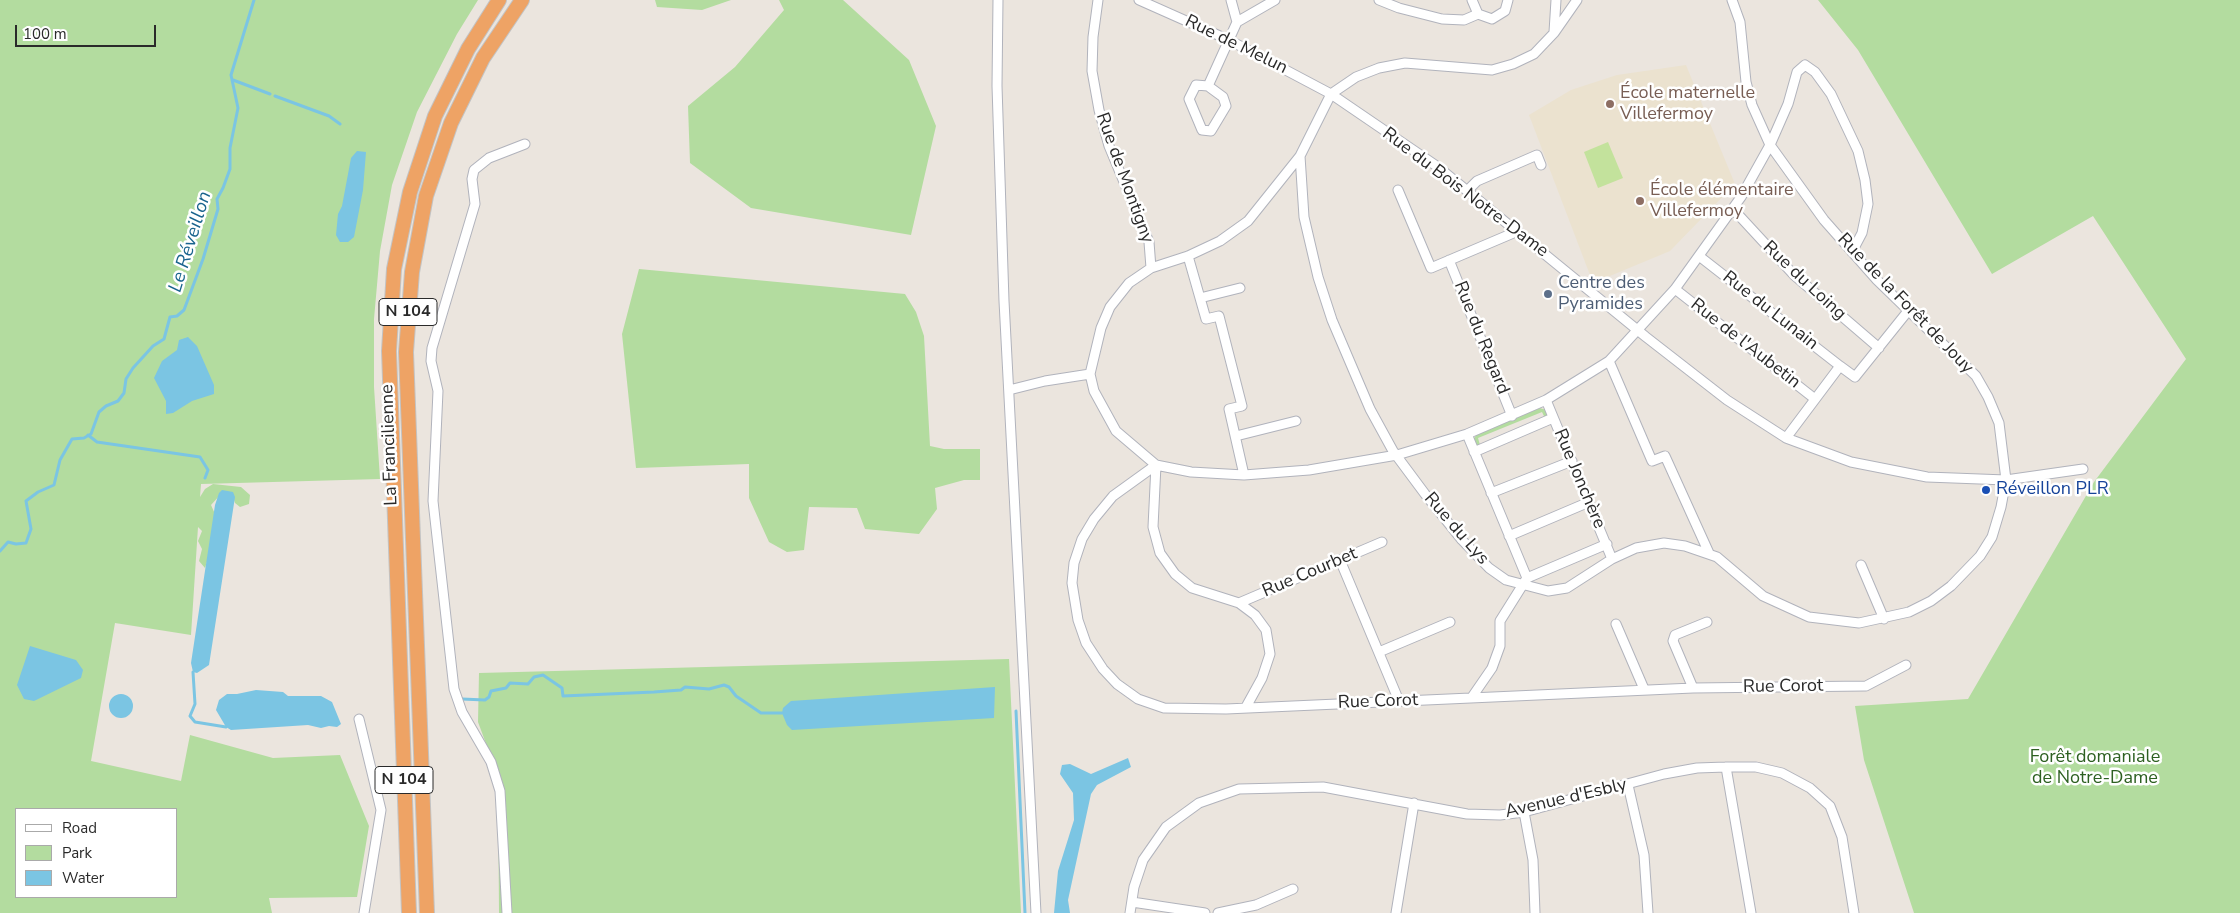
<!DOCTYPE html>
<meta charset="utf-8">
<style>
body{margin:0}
#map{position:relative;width:2240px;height:913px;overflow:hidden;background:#ebe5de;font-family:"Nunito Sans",sans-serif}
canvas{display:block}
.legend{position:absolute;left:15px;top:808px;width:162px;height:90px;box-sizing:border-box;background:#fff;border:1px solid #aaa;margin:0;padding:6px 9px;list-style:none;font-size:15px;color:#2a2a2a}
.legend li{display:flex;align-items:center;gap:10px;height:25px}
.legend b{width:25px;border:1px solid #aaa}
.scale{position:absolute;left:15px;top:25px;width:141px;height:22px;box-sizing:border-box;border:2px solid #2a2a2a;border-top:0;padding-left:6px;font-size:15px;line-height:18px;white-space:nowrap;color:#2a2a2a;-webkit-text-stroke:4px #fff;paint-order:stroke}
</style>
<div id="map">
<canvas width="2240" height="913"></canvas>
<ul class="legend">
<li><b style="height:6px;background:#fff"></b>Road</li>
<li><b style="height:14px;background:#b3dc9f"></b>Park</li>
<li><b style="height:14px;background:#7bc5e3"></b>Water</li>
</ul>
<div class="scale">100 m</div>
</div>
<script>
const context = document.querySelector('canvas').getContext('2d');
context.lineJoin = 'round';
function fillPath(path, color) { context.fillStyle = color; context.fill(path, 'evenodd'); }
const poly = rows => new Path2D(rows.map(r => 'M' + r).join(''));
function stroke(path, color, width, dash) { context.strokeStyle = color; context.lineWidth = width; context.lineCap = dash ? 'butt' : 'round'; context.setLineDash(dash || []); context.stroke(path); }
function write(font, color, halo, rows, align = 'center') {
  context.font = font + ' "Nunito Sans",sans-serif'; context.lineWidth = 5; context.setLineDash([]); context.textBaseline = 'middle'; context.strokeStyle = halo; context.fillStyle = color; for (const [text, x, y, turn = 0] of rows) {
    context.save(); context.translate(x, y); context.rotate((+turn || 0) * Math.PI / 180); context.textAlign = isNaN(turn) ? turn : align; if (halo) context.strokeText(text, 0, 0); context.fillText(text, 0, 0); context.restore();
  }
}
const education = poly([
 [1686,65,1735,184,1670,251,1593,283,1529,115,1571,90,1617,75]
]);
const green = poly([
 [0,0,478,0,457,34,417,112,392,185,380,251,374,319,374,387,380,479,201,484,200,497,205,489,213,484,241,487,250,495,249,504,240,507,235,503,232,494,221,494,211,505,219,523,205,568,199,561,202,549,198,541,202,531,198,527,191,635,115,623,91,761,181,781,190,735,273,758,340,755,369,826,357,897,269,898,272,913,0,913],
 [16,809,176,809,176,897,16,897],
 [655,0,731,0,702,10,657,7],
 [779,0,843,0,909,60,936,126,911,235,751,208,690,163,688,106,735,67,784,10],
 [1818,0,2240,0,2240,913,1914,913,1864,760,1855,706,1968,699,2094,482,2186,359,2093,216,1992,274,1858,50],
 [639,269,905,294,916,312,924,336,930,446,944,449,980,449,980,480,964,480,935,488,937,509,919,534,865,529,857,508,809,507,804,550,787,552,769,542,749,498,749,464,636,468,622,334],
 [1540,408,1546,410,1548,414,1545,418,1542,412,1478,438,1480,445,1477,448,1472,441,1477,434],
 [1009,659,1021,913,499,913,498,776,478,722,479,673]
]);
const pitch = poly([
 [1608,142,1623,178,1598,188,1584,152]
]);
const water = poly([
 [357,151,366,152,363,190,354,237,348,242,340,242,336,235,338,214,342,206,351,158],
 [188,337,197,346,214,385,214,394,192,401,173,413,166,414,166,401,154,378,162,361,177,350,179,340],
 [222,490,233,492,235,497,209,665,197,673,193,672,191,663,215,505,219,493],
 [30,646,76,660,83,670,81,678,34,701,24,699,17,685],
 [995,687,994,718,792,730,787,725,782,713,783,708,791,701],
 [256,690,283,692,288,696,321,696,332,702,341,724,337,727,329,726,321,728,308,725,231,730,226,727,216,710,219,700,227,694,237,694],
 '109 706a12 12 0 1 1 24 0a12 12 0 1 1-24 0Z',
 [1128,758,1131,767,1097,785,1091,794,1068,900,1070,913,1054,913,1058,871,1074,820,1073,793,1060,774,1062,765,1070,764,1091,774]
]);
const stream = poly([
 [233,80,270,94],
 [275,96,329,116,340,124],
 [88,435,97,442,200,457,208,470,205,478],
 [0,551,8,542,16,544,26,543,31,529,26,501,38,492,54,485,60,460,72,439,84,438,91,434,99,412,106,406,118,401,124,393,126,379,133,368,153,346,164,339,170,317,177,316,184,310,203,259,218,209,217,199,223,188,230,169,230,148,238,108,231,75,254,0],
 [193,672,195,704,190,716,195,722,226,727],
 [462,699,485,700,489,697,491,691,506,688,510,683,528,684,534,677,543,675,562,688,563,696,654,692,681,690,685,687,709,689,724,685,729,687,736,696,761,713,782,713],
 [1016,711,1025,913]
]);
const minor = poly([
 [998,0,997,86,1004,301,1036,913],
 [1098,0,1093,37,1092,71,1099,110,1109,146,1149,242,1151,268],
 [1139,0,1229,40,1331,94,1438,167,1646,337,1727,400,1786,438,1851,462,1927,477,2006,480,2083,469],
 [1231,0,1237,22],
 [1379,0,1399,8,1442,19,1464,20,1478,14],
 [1472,0,1478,14,1492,19,1505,11,1508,0],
 [1577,0,1554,33,1534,54,1513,64,1492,70,1405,63,1379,68,1356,77,1331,94,1300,156,1248,221,1220,241,1188,256,1151,268,1129,283,1110,307,1101,328,1090,374,1094,391,1116,431,1156,465,1191,472,1244,475,1309,470,1397,455,1467,434,1546,400,1609,361,1675,289,1741,197,1770,145,1788,104,1797,72,1805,65,1815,72,1831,94,1858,151,1865,180,1868,204,1862,233,1852,252],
 [1554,32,1556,0],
 [1196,85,1208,86,1223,97,1226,106,1211,131,1202,130,1189,99,1196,85],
 [1208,86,1237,22,1275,0],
 [1300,156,1304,217,1318,277,1332,320,1370,409,1393,451,1425,494,1462,540,1489,568,1506,580,1548,591,1567,588,1612,559,1636,548,1664,543,1685,546,1717,557,1763,596,1809,617,1859,623,1909,612,1931,601,1951,586,1980,556,1992,537,2001,507,2006,480,1999,423,1988,397,1976,376,1877,280,1824,220,1770,145,1752,105,1746,82,1740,22,1732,0],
 [1398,190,1431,268,1518,231],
 [1468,190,1477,181,1537,155,1541,165],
 [1733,209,1794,275,1879,348],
 [1188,256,1206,319,1219,316,1242,406,1229,409,1244,475],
 [1699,256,1840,366],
 [1449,260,1512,416],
 [1675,289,1815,399],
 [1200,298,1240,288],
 [1609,361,1652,461,1665,456,1709,553],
 [1009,390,1045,381,1090,374],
 [1546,400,1612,559],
 [1467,434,1527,578,1500,621,1500,646,1492,668,1472,697],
 [1236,436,1296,421],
 [1786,438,1840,366,1855,377,1908,311],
 [1474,452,1553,418],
 [1156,465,1113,496,1094,519,1082,539,1074,563,1072,583,1078,620,1086,643,1103,669,1117,684,1138,699,1164,708,1226,709,1693,688,1866,686,1906,665],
 [1156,465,1153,527,1160,553,1175,574,1192,588,1239,603,1255,615,1266,630,1270,654,1262,678,1246,707],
 [1491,493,1572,461],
 [1509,536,1589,502],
 [1340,560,1399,701],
 [1861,565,1884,619],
 [1527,578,1607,544],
 [1239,603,1382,542],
 [1616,624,1644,689],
 [1379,652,1450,622],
 [1693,688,1673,641,1675,635,1707,622],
 [359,719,381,810,364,913],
 [1726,767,1751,913],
 [1628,785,1644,855,1648,913],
 [1524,812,1533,860,1535,913],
 [1132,902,1205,913],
 [507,913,500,791,491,762,462,712,454,689,433,501,438,391,431,361,432,348,475,204,472,179,474,170,489,158,525,144],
 [1130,913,1134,887,1143,860,1166,827,1199,803,1239,789,1323,787,1467,814,1500,815,1524,812,1664,774,1697,768,1726,767,1756,767,1782,773,1810,788,1830,806,1842,837,1854,913],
 [1218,913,1256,905,1293,889],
 [1396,913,1414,803]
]);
const highway = poly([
 [409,913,389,351,394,269,410,192,435,116,468,49,499,0],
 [427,913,406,352,412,272,426,196,451,123,483,58,522,0]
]);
const markers = [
 [1610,104,5,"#8d6e63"],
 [1640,201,5,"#8d6e63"],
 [1548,294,5,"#5c6f8a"],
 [1986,490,5,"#1a4fb4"]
];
const shields = [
 [408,312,58],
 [404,780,58]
];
const shieldNames = [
 ["N 104",408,312],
 ["N 104",404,780]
];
const streetNames = [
 ["Rue de Melun",1236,45,26],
 ["Rue de Montigny",1124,178,70],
 ["Rue du Bois Notre-Dame",1465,193,37],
 ["Rue du Loing",1804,281,43],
 ["Rue de la Forêt de Jouy",1905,304,46],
 ["Rue du Lunain",1770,311,38],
 ["Rue du Regard",1481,338,68],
 ["Rue de l'Aubetin",1745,344,38],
 ["La Francilienne",390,445,-92],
 ["Rue Jonchère",1579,479,67],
 ["Rue du Lys",1456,529,49],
 ["Rue Courbet",1310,573,-23],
 ["Rue Corot",1783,687,-1],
 ["Rue Corot",1378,702,-2],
 ["Avenue d'Esbly",1566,799,-13]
];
const educationNames = [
 ["École maternelle",1620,94],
 ["Villefermoy",1620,115],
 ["École élémentaire",1650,191],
 ["Villefermoy",1650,212]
];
const serviceNames = [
 ["Centre des",1558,284],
 ["Pyramides",1558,305]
];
const transitNames = [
 ["Réveillon PLR",1996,490]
];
const parkNames = [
 ["Forêt domaniale",2095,758],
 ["de Notre-Dame",2095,779]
];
const waterNames = [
 ["Le Réveillon",191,242,-73]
];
fillPath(education, '#ebe2cf');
fillPath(green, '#b3dc9f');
fillPath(pitch, '#c3e29c');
fillPath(water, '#7bc5e3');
stroke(stream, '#7bc5e3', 3);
stroke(minor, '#b1b3bc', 11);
stroke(highway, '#c3c3c3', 16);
stroke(minor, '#fff', 9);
stroke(highway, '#eea365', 14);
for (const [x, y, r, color] of markers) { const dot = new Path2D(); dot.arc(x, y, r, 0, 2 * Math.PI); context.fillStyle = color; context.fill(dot); stroke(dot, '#fff', 2); }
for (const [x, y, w] of shields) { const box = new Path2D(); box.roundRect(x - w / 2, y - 13.5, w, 27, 4); context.fillStyle = '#fff'; context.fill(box); stroke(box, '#2a2a2a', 1); }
write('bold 16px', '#2a2a2a', null, shieldNames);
write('18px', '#2a2a2a', '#fff', streetNames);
write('18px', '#785e54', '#fff', educationNames, 'left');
write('18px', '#4e5e75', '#fff', serviceNames, 'left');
write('18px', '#164399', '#fff', transitNames, 'left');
write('18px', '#2d6021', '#fff', parkNames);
write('italic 19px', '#1a648e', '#fff', waterNames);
</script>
